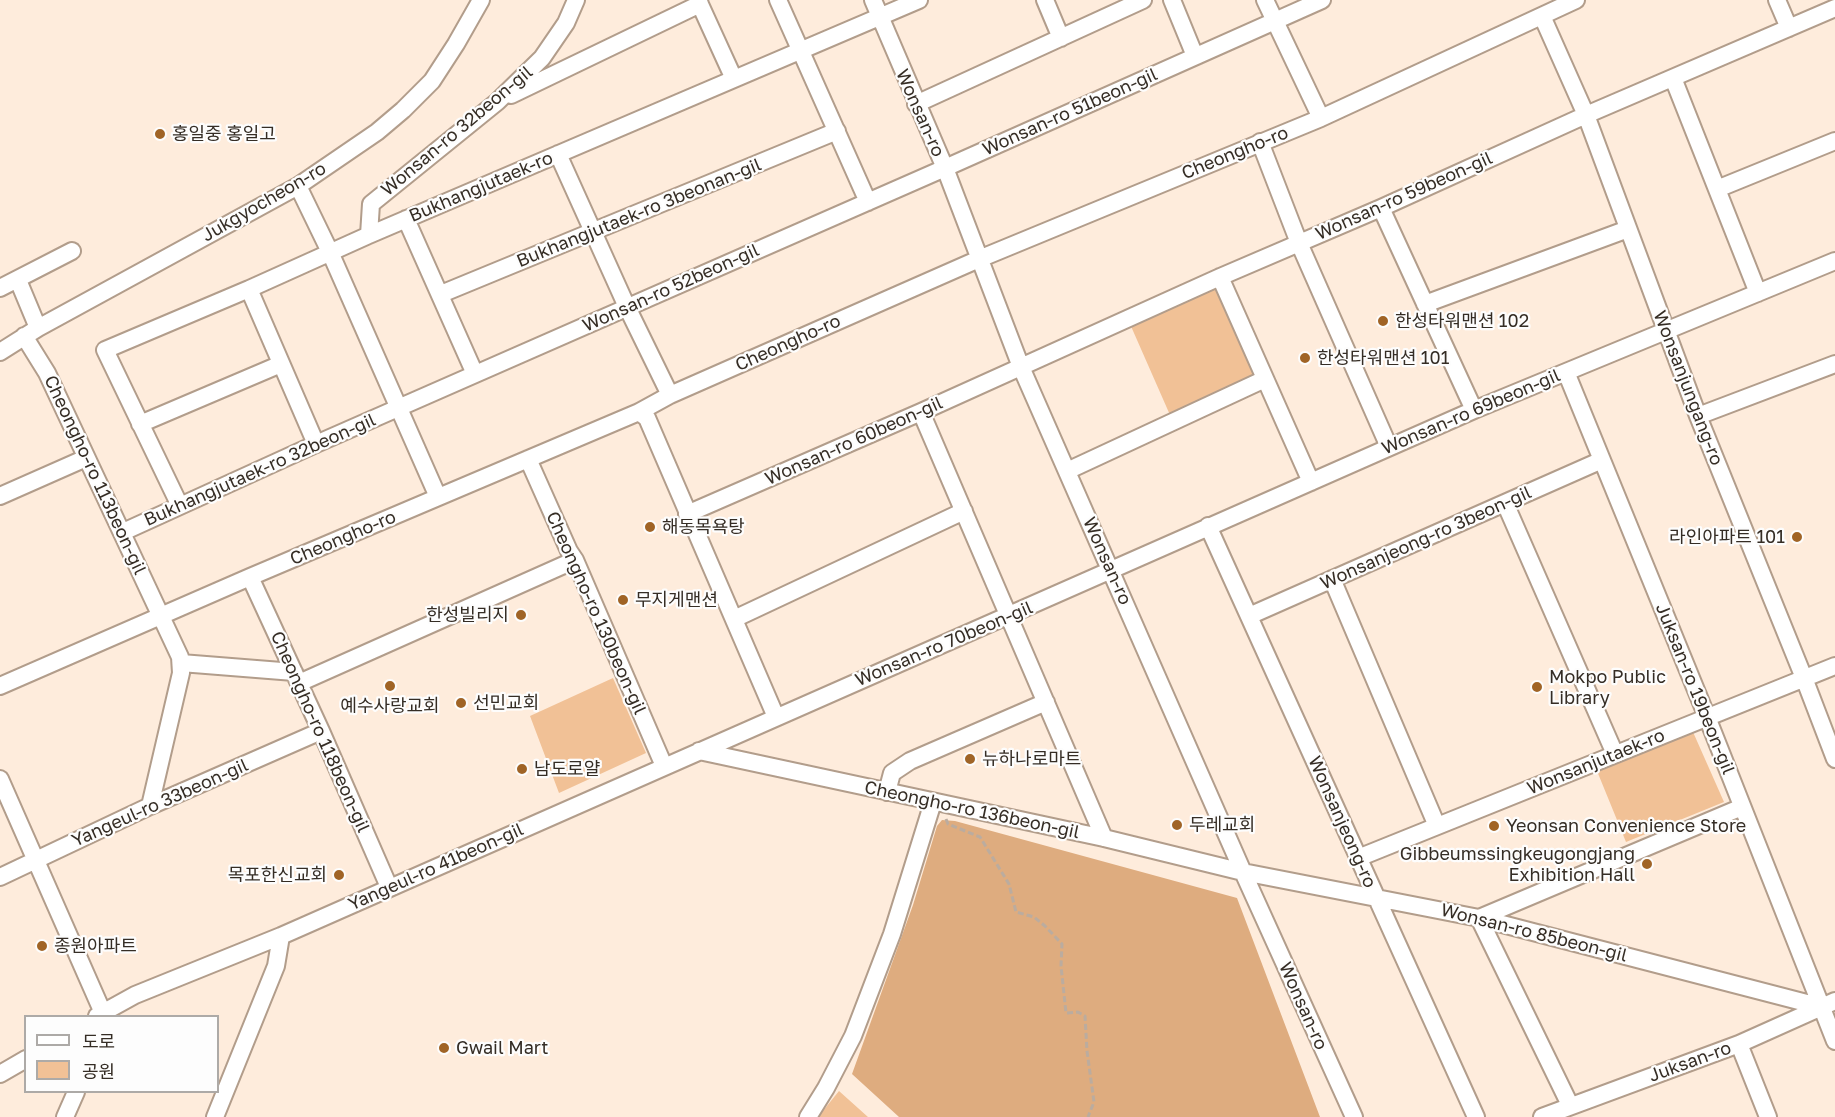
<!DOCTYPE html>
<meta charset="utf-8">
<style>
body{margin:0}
#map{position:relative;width:1835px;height:1117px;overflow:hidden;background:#feecdc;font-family:"Golos Text","Noto Sans KR",sans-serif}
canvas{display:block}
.legend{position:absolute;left:24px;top:1015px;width:195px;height:78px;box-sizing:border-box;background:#fdfdfd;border:2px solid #adaaa7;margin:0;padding:8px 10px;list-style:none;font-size:18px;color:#352d25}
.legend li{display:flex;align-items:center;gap:12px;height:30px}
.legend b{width:30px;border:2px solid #adaaa7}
</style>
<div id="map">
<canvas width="1835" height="1117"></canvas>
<ul class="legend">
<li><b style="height:8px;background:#fff"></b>도로</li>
<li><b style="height:16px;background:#f1c196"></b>공원</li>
</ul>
</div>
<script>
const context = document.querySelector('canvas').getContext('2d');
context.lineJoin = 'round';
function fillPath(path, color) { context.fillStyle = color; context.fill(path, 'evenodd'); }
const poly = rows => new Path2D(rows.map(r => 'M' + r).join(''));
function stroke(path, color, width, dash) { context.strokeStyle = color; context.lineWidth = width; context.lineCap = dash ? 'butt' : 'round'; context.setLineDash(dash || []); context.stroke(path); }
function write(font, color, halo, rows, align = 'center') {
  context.font = font + ' "Golos Text","Noto Sans KR",sans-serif'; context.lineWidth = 4.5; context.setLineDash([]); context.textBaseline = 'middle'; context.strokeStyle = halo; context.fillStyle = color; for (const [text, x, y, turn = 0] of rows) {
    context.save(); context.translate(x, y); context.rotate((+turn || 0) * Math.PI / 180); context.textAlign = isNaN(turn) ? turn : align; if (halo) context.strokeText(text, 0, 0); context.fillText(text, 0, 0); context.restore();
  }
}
const green = poly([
 [1212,288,1219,291,1253,370,1252,379,1170,415,1130,324],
 [613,678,646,753,559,793,530,716],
 [1693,732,1724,802,1626,842,1597,771],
 [839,1091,868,1117,818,1117]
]);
const forest = poly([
 [942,820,955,821,1237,898,1320,1117,899,1117,852,1074,913,905,937,826]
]);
const path = poly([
 [946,819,948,824,980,837,1009,884,1016,912,1034,917,1045,926,1062,944,1061,966,1066,1013,1078,1012,1085,1016,1087,1051,1094,1102,1088,1117]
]);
const minor = poly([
 [698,0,734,79],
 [778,0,868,202],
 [873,0,945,168,1021,367,1243,872,1354,1117],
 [1045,0,1061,38],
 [1172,0,1195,56],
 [1265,0,1321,118],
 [1777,0,1789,28],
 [1542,16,1586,115,1698,416,1804,678,1835,759],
 [1673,78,1758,293],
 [511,95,700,4],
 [916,104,1143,0],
 [1260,142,1299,243,1389,447],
 [558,154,627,307,670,395],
 [298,186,330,252,438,497],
 [1717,189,1835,141],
 [1381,208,1474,410],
 [406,219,475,374],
 [369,235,371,204,497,102,542,58,566,23,576,0],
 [1220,277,1311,482],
 [18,280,38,328],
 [0,288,72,251],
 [249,289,316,444],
 [441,294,837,131],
 [1425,304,1628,229],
 [24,336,47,373,180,657,181,673,150,806],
 [0,352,38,328,298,186,377,132,403,110,432,81,456,44,481,0],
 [1566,372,1707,717,1835,1041],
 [639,412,647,418,776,717],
 [921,412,1104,838],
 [1698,416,1835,364],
 [140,424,281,364],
 [528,459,569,551,575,560,664,766],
 [1067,471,1265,379],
 [0,496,86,458],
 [1505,503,1615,754],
 [180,506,105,350,249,289,369,235,919,0],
 [687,514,921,412,1220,277,1381,208,1586,115,1835,8],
 [1208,526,1476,1117],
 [123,532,316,444,945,168,1322,0],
 [250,577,321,731,389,887],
 [1332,579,1437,826],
 [1249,616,1602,460],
 [734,619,964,511],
 [181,663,294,672],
 [299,683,575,560],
 [0,686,250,577,639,412,670,395,979,259,1321,118,1576,0],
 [699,751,1104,838,1243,872,1479,918,1822,1007],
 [0,779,103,1013,103,1016],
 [887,792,892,773,910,761,1046,702],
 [1358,858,1835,666],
 [0,877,150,806,321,731],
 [97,1016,135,995,281,936,1474,410,1835,261],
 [1739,1044,1768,1117],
 [0,1074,26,1059],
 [1570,1105,1479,918,1742,807],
 [65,1117,76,1092],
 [215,1117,276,966,281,936],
 [808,1117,826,1088,853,1036,892,934,933,802],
 [1542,1117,1739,1044,1835,1001]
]);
const markers = [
 [160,134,6,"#a06426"],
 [1383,321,6,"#a06426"],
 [1305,358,6,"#a06426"],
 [650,527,6,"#a06426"],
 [1797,537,6,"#a06426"],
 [623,600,6,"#a06426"],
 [521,615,6,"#a06426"],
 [390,686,6,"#a06426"],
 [1537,687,6,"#a06426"],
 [461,703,6,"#a06426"],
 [970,759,6,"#a06426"],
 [522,769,6,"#a06426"],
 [1177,825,6,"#a06426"],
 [1494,826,6,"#a06426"],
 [1647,864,6,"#a06426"],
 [339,875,6,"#a06426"],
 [42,946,6,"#a06426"],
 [444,1048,6,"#a06426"]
];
const streetNames = [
 ["Wonsan-ro 51beon-gil",1070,112,-24],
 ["Wonsan-ro",920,113,66],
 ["Wonsan-ro 32beon-gil",457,131,-40],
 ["Cheongho-ro",1235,153,-22],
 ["Bukhangjutaek-ro",481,187,-23],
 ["Wonsan-ro 59beon-gil",1404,196,-24],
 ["Jukgyocheon-ro",264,202,-30],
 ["Bukhangjutaek-ro 3beonan-gil",639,213,-22],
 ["Wonsan-ro 52beon-gil",671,288,-24],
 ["Cheongho-ro",788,343,-24],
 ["Wonsanjungang-ro",1688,388,69],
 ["Wonsan-ro 69beon-gil",1471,412,-23],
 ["Wonsan-ro 60beon-gil",854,441,-24],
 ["Bukhangjutaek-ro 32beon-gil",260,470,-24],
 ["Cheongho-ro 113beon-gil",95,475,65],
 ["Cheongho-ro",343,538,-23],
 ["Wonsanjeong-ro 3beon-gil",1426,538,-24],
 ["Wonsan-ro",1107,561,66],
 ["Cheongho-ro 130beon-gil",596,613,66],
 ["Wonsan-ro 70beon-gil",944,644,-23],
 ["Juksan-ro 19beon-gil",1695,689,68],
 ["Cheongho-ro 118beon-gil",320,732,66],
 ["Wonsanjutaek-ro",1596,762,-22],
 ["Yangeul-ro 33beon-gil",160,803,-24],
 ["Cheongho-ro 136beon-gil",972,810,12],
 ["Wonsanjeong-ro",1342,822,66],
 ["Yangeul-ro 41beon-gil",436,867,-24],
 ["Wonsan-ro 85beon-gil",1534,933,14],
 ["Wonsan-ro",1303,1006,66],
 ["Juksan-ro",1690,1062,-20]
];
const poiNames = [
 ["홍일중 홍일고",172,134],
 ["한성타워맨션 102",1395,321],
 ["한성타워맨션 101",1317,358],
 ["해동목욕탕",662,527],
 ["라인아파트 101",1785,537,"right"],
 ["무지게맨션",635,600],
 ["한성빌리지",509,615,"right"],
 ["Mokpo Public",1549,677],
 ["Library",1549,698],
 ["선민교회",473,703],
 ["예수사랑교회",390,706,"center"],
 ["뉴하나로마트",982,759],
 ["남도로얄",534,769],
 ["두레교회",1189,825],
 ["Yeonsan Convenience Store",1506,826],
 ["Gibbeumssingkeugongjang",1635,854,"right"],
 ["Exhibition Hall",1635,875,"right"],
 ["목포한신교회",327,875,"right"],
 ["종원아파트",54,946],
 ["Gwail Mart",456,1048]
];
fillPath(green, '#f1c196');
fillPath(forest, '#deac7f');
stroke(minor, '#b29d8b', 20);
stroke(path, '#bbac9f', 3, [6, 3]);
stroke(minor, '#fff', 16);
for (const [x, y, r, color] of markers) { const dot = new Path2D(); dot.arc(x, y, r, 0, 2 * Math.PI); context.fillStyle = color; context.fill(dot); stroke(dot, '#fdfdfd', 2); }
write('18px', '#352d25', '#fdfdfd', streetNames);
write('18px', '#352d25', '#fdfdfd', poiNames, 'left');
</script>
